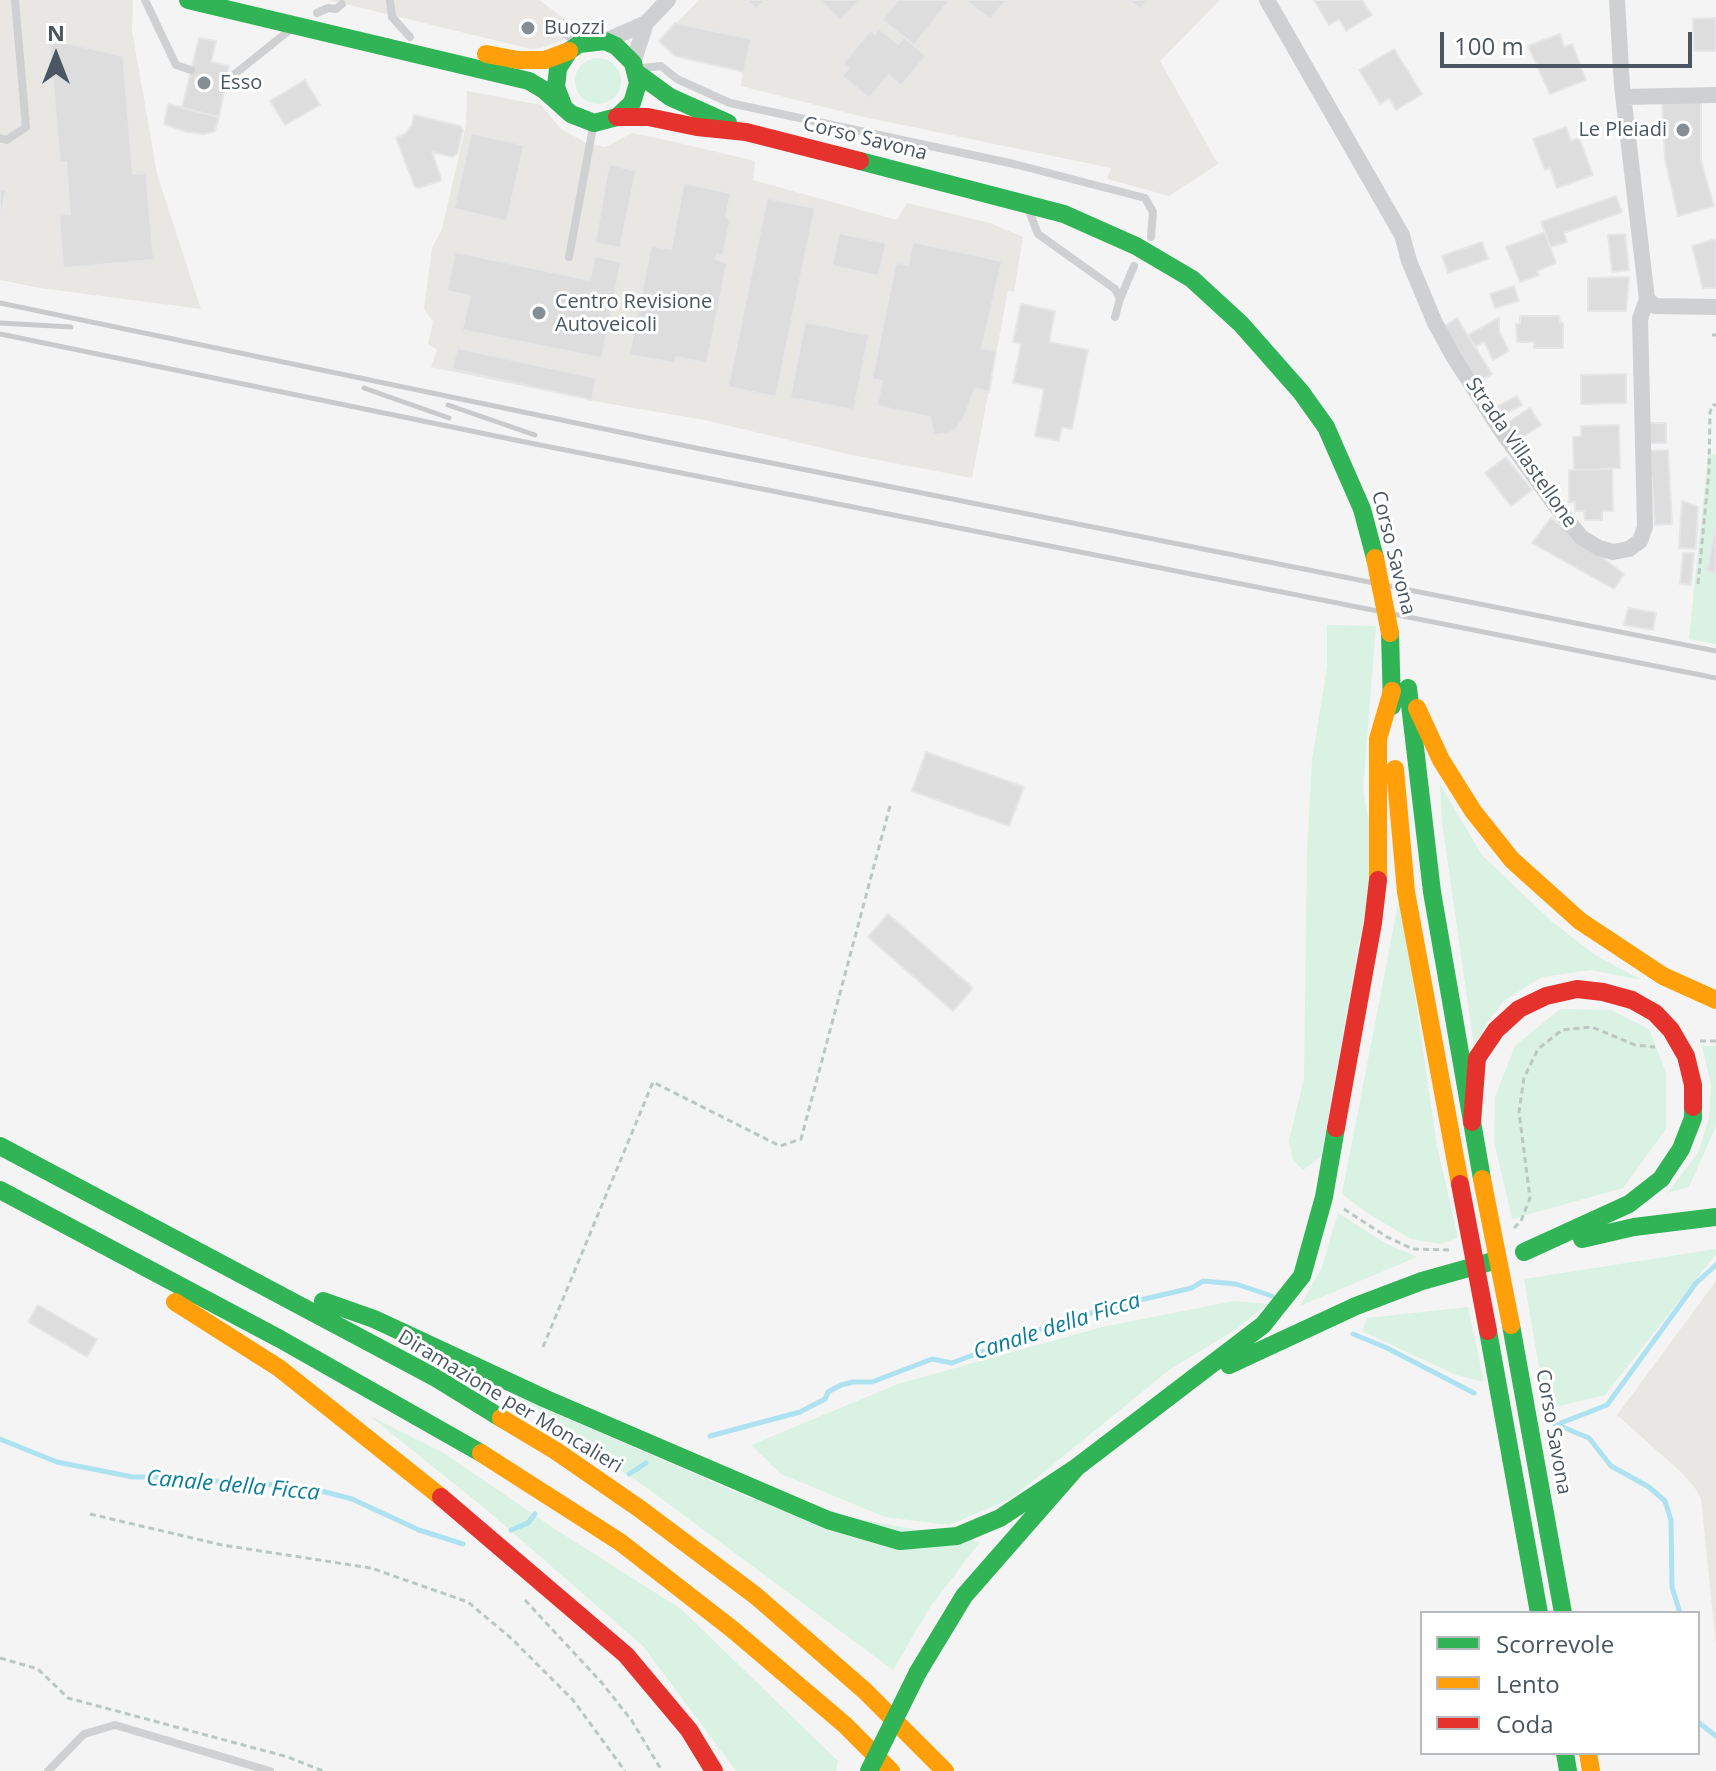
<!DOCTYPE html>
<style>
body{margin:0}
#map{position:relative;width:1716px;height:1771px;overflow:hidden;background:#f4f4f4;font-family:"Open Sans",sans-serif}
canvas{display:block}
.legend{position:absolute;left:1420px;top:1611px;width:280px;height:144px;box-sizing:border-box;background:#fff;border:2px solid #b7bbc0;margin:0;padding:10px 14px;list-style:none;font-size:24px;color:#4a5661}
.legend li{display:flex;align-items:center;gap:16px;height:40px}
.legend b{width:40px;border:2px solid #b7bbc0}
.north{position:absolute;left:16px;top:16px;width:80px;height:80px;-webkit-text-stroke:6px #fff;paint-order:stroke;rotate:0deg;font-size:22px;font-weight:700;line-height:32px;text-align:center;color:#4a5661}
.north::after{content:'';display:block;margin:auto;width:28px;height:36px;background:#4a5661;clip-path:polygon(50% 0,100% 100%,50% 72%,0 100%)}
.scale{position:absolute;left:1440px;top:32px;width:252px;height:36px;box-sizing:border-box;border:4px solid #4a5661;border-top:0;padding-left:10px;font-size:24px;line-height:28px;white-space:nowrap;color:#4a5661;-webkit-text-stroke:6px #fff;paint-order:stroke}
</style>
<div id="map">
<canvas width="1716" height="1771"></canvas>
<ul class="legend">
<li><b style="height:10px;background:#30b455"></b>Scorrevole</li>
<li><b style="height:10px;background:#ff9f0a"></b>Lento</li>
<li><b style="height:10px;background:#e5322d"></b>Coda</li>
</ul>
<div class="north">N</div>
<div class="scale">100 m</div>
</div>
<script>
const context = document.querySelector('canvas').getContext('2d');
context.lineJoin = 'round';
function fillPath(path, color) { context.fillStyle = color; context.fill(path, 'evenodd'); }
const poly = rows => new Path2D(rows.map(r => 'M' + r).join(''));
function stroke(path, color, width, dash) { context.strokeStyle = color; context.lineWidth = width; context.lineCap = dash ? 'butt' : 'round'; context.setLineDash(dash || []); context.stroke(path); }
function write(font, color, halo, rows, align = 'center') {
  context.font = font + ' "Open Sans",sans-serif'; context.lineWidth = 6; context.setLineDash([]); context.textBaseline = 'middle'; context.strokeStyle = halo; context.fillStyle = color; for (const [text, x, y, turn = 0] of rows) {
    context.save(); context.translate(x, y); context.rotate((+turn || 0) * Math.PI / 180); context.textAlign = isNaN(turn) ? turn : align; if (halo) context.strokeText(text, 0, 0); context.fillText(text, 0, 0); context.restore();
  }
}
const commercial = poly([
 [0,0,133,0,132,30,157,174,201,309,40,288,0,280],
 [329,0,539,0,583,32,541,48,531,49],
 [699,0,1220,0,1160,61,1218,164,1169,196,1107,179,1111,168,864,117,741,86,743,72,675,56,659,41],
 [467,91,541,105,561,129,585,142,605,147,632,133,662,139,755,161,753,180,897,220,907,203,990,223,1023,237,1014,292,1008,291,972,478,847,454,705,420,605,403,431,367,437,350,428,344,433,322,424,309,432,248,442,229,466,125],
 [1716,1281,1716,1645,1701,1499,1695,1488,1682,1473,1617,1415]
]);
const green = poly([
 '575 81a23 23 0 1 1 46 0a23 23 0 1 1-46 0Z',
 [1716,454,1716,644,1689,639,1708,455],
 [1327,625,1376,626,1363,790,1375,855,1321,1156,1303,1170,1293,1160,1289,1141,1304,1078,1307,851,1312,760,1327,667],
 [1440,784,1482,855,1550,920,1595,955,1642,980,1591,970,1542,977,1505,1000,1488,1021,1474,1047,1442,822],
 [1400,894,1437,1146,1458,1238,1440,1244,1411,1239,1366,1212,1342,1194],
 [1560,1009,1611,1010,1649,1029,1666,1073,1666,1129,1623,1188,1512,1219,1494,1141,1495,1097,1515,1046],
 [1702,1046,1716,1046,1716,1126,1689,1187,1667,1193,1698,1153,1709,1118,1711,1084],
 [1338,1213,1385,1243,1417,1257,1300,1306,1322,1267],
 [1716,1249,1716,1254,1605,1395,1546,1409,1524,1279],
 [1234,1301,1268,1304,1238,1328,1169,1370,1012,1498,949,1525,885,1517,781,1474,751,1445,898,1384,1102,1327],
 [1468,1307,1484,1382,1456,1375,1362,1331,1367,1318],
 [507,1392,750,1498,980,1542,930,1607,893,1670,647,1488],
 [370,1416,442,1452,558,1531,681,1609,838,1761,836,1771,736,1771,643,1646,488,1511]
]);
const stream = poly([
 [1353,1334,1387,1348,1474,1393],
 [1553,1423,1589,1438,1611,1466,1649,1487,1665,1501,1671,1520,1672,1587,1680,1613],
 [1561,1423,1607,1405,1696,1283,1716,1265],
 [710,1436,800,1412,825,1399,828,1392,841,1385,853,1382,872,1382,932,1359,952,1363,1055,1324,1114,1306,1192,1288,1203,1281,1236,1284,1272,1296],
 [0,1439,57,1462,133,1477,186,1477,199,1480,278,1485,325,1492,352,1499,419,1530,463,1544],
 [629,1474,646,1463],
 [511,1530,528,1523,535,1514],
 [1698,1722,1716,1736]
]);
const building = poly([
 [747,0,765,0,756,9,747,0],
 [820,0,860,0,840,20,820,0],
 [898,0,950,0,914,45,882,20,898,0],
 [965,0,1007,0,990,19,965,0],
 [1128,0,1147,0,1141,9,1128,0],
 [1314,0,1362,0,1372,15,1346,31,1339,19,1329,25,1314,0],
 [1716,18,1716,51,1694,51,1693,19,1716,18],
 [675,23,751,39,744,72,675,56,659,41,675,23],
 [879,29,898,44,904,37,926,56,901,86,889,75,869,98,842,76,849,68,843,63,871,30,875,34,879,29],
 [1560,34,1564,47,1572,44,1586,80,1550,94,1528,46,1560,34],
 [199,38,216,41,211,62,229,66,219,117,182,108,199,38],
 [49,39,123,56,133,174,146,173,154,260,63,268,59,215,70,214,66,162,60,163,49,39],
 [1394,49,1422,94,1396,110,1389,98,1380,104,1359,70,1394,49],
 [305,80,320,105,285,125,270,101,305,80],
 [1662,101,1701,101,1701,161,1714,206,1678,216,1665,159,1662,101],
 [168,104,219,117,215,131,204,134,187,132,164,124,168,104],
 [414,115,460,126,463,130,457,154,453,157,432,152,441,178,440,181,419,188,415,187,396,138,405,134,412,125,414,115],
 [1566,127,1571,141,1579,138,1593,175,1557,188,1550,168,1545,170,1533,139,1566,127],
 [471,133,524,145,507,221,454,209,471,133],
 [609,164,636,171,620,248,595,243,609,164],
 [684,183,731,193,726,216,730,221,723,256,717,254,716,259,727,263,707,363,676,357,675,363,629,355,651,246,671,249,684,183],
 [0,189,6,190,0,218,0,189],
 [1616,196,1622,212,1564,233,1567,242,1550,247,1541,222,1616,196],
 [767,198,815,208,776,397,728,387,767,198],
 [1545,232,1556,263,1537,271,1539,275,1520,282,1506,247,1545,232],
 [839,233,886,243,879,276,832,266,839,233],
 [1625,234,1629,270,1612,272,1608,235,1625,234],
 [1716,239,1716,288,1703,288,1692,246,1716,239],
 [913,242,1002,261,982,348,996,351,989,392,975,388,965,416,957,428,950,433,934,435,930,417,877,406,882,381,872,379,896,262,908,265,913,242],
 [1482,242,1488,259,1448,273,1442,256,1482,242],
 [455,252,590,280,595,256,621,262,602,358,462,330,470,296,447,291,455,252],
 [1629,277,1626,311,1588,311,1588,278,1629,277],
 [1514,286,1519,301,1495,308,1490,294,1514,286],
 [1021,304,1055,311,1049,342,1088,350,1072,429,1062,427,1059,441,1035,436,1044,389,1013,383,1021,344,1013,342,1021,304],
 [1520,316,1559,316,1560,323,1563,323,1563,348,1534,348,1534,342,1517,342,1516,324,1520,324,1520,316],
 [1457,318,1492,374,1478,382,1443,327,1457,318],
 [1499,318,1499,331,1509,351,1493,360,1484,342,1475,347,1468,335,1499,318],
 [805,322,869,335,854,410,790,398,805,322],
 [457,348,596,378,592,400,452,369,457,348],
 [1626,374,1626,403,1581,404,1581,375,1626,374],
 [1517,396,1522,405,1503,415,1498,406,1517,396],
 [1530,408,1541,425,1518,440,1507,423,1530,408],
 [1648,423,1666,423,1666,443,1648,443,1648,423],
 [1619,425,1620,468,1574,470,1573,437,1581,436,1581,426,1619,425],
 [1668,450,1672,524,1655,525,1652,478,1649,478,1647,451,1668,450],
 [1506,457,1532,490,1511,506,1485,473,1506,457],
 [1612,469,1613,511,1602,511,1602,520,1585,520,1584,511,1575,511,1575,502,1569,502,1569,470,1612,469],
 [1682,501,1698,507,1696,549,1679,548,1682,501],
 [1551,518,1624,574,1614,589,1532,543,1551,518],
 [1716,524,1716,573,1707,571,1716,524],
 [1683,553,1694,553,1691,585,1680,584,1683,553],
 [1628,608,1656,613,1653,630,1624,625,1628,608],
 [926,752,1024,787,1009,826,912,791,926,752],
 [888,914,973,988,953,1011,868,937,888,914],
 [38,1305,97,1339,87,1357,28,1322,38,1305]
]);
const path = poly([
 [1712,335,1716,335],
 [1698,584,1709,471,1710,412,1713,405,1716,405],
 [1700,1041,1716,1041],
 [1344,1209,1387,1237,1413,1249,1450,1250],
 [1514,1228,1521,1221,1530,1198,1519,1112,1524,1078,1538,1049,1562,1030,1592,1027,1635,1045,1655,1047],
 [543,1347,653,1082,780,1146,801,1139,890,806],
 [90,1514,222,1545,371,1568,468,1602,512,1639,573,1700,625,1771],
 [525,1600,602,1683,632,1721,662,1771],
 [0,1658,38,1669,68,1698,288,1757,323,1771]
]);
const lane = poly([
 [145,0,176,65,191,70],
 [390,1,392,17,410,37],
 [317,13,328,8,336,9,342,4],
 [552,25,575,41],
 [643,68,661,66,677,79,730,103,1014,164,1145,198,1153,212,1151,237],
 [226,81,291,29],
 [0,138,7,140,26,127,15,0],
 [1029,211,1038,234,1115,289,1120,299,1115,317],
 [569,257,593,127],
 [1120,299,1134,266],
 [48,1771,84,1734,115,1725,270,1771]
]);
const street = poly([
 [1267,0,1402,235,1409,261,1435,323,1453,356,1500,429,1553,502,1581,537,1599,548,1613,552,1629,549,1640,541,1645,527,1640,319,1647,299,1622,86,1617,0],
 [605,41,646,23,668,0],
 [633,63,646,23],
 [1624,97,1716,95],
 [1647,299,1655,306,1716,307]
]);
const fast = poly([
 [188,0,529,81,544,90,571,114,594,123,617,117,632,103,638,83,633,63,616,46,605,41,579,44,569,51,558,68,556,87,563,105],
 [637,73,670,97,728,123],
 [860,161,1064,214,1136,246,1192,279,1241,324,1301,392,1326,427,1362,509,1375,558],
 [1390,633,1392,706],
 [1408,688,1432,892,1482,1179],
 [0,1146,436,1378,501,1418],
 [0,1190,280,1339,481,1453],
 [1582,1239,1634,1227,1716,1217],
 [1524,1252,1629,1204,1661,1179,1681,1149,1693,1118,1693,1107],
 [323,1301,374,1319,546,1399,828,1520,900,1541,957,1536,1000,1518,1077,1467],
 [1511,1325,1563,1613],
 [1488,1331,1539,1613],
 [1229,1365,1356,1306,1422,1281,1497,1260],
 [918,1672,964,1596,1077,1467,1263,1325,1302,1276,1324,1197,1336,1128],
 [1565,1753,1568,1771]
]);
const slow = poly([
 [486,54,518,60,545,60,569,51],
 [1417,708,1441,760,1473,811,1512,860,1580,921,1663,976,1716,1000],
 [1395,769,1406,892,1460,1184],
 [1378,880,1378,739,1392,691],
 [175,1302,279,1368,441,1497],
 [501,1418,556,1451,640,1509,756,1596,865,1691,945,1771],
 [481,1453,620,1542,732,1629,845,1725,891,1771],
 [1588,1753,1591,1771]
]);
const jam = poly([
 [617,117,648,117,697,127,746,132,860,161],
 [1472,1122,1477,1058,1496,1030,1519,1009,1546,996,1577,989,1603,992,1632,1000,1655,1013,1671,1030,1686,1056,1693,1085,1693,1107],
 [1336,1128,1373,923,1378,880],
 [441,1497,626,1655,689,1730,714,1771]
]);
const rail = poly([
 [0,303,691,447,1716,651],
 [0,323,71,327],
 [0,334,520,441,1716,678],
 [364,388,449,418],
 [448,405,535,435]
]);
const fastBridge = poly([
 [869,1771,918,1672]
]);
const slowBridge = poly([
 [1375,558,1390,633],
 [1482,1179,1511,1325]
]);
const jamBridge = poly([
 [1460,1184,1488,1331]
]);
const markers = [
 [528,28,8,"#868d94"],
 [204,83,8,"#868d94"],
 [1683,130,8,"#868d94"],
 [539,313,8,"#868d94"]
];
const poiNames = [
 ["Buozzi",544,28],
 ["Esso",220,83],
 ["Le Pleiadi",1667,130,"right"],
 ["Centro Revisione",555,302],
 ["Autoveicoli",555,325]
];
const streetNames = [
 ["Corso Savona",865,139,14],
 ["Strada Villastellone",1521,453,55],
 ["Corso Savona",1393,553,76],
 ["Diramazione per Moncalieri",510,1402,31],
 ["Corso Savona",1553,1432,80]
];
const waterNames = [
 ["Canale della Ficca",1057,1327,-18],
 ["Canale della Ficca",233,1486,5]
];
fillPath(commercial, '#e8e7e3');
fillPath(green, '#d9f2e3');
stroke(stream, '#aee2f0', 5);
fillPath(building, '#ddddde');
stroke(building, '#e5e6e7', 2);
stroke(path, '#bcc7c4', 3, [6, 4]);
stroke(lane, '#ced0d2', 8);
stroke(street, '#ced0d2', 16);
stroke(fast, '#30b455', 18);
stroke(slow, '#ff9f0a', 18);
stroke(jam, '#e5322d', 18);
stroke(rail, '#c9cacc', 5);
stroke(fastBridge, '#30b455', 18);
stroke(slowBridge, '#ff9f0a', 18);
stroke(jamBridge, '#e5322d', 18);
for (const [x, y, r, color] of markers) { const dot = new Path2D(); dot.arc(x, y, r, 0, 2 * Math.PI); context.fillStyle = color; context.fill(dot); stroke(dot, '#fff', 3); }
write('20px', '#4a5661', '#fff', poiNames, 'left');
write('20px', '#4a5661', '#fff', streetNames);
write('italic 22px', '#0c7c9b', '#fff', waterNames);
</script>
